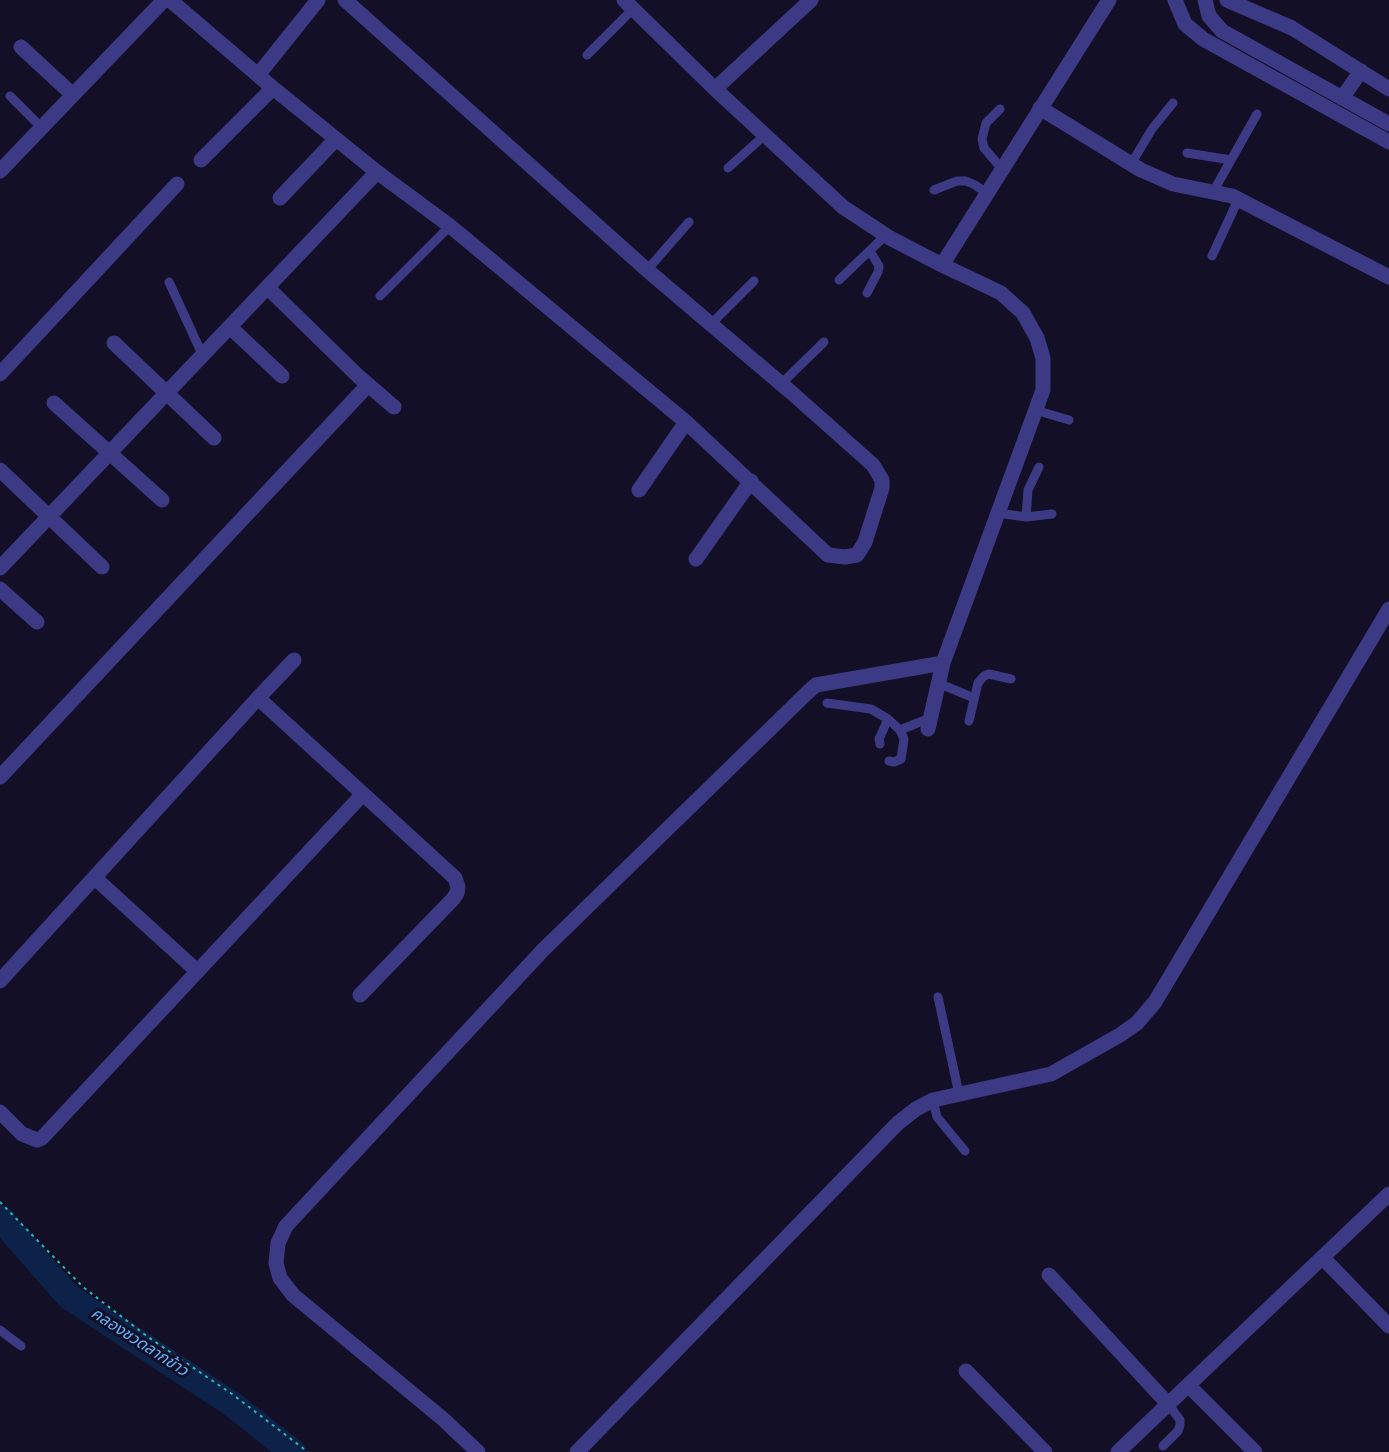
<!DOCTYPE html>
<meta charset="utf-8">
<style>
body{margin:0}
canvas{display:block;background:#130f26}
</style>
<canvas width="1389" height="1452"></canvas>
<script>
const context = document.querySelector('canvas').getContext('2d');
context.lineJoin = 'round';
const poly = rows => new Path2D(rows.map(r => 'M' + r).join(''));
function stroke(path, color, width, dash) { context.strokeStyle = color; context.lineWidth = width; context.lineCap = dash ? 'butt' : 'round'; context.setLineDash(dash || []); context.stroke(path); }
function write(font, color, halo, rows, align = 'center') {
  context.font = font + ' "Nunito Sans","Noto Sans Thai",sans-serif'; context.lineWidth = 6; context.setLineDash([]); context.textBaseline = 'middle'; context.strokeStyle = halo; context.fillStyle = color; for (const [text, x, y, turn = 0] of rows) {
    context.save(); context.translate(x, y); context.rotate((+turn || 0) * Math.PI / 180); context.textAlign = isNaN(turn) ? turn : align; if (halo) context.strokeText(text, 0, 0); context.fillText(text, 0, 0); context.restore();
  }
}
const river = poly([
 [0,1218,69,1297,232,1404,293,1452]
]);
const path = poly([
 [0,1202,83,1287,148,1337,232,1394,308,1452]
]);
const lane = poly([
 [587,55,633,9],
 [10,96,42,128],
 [1000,109,986,123,982,139,984,148,1002,169],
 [1187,153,1231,160],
 [1131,164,1152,129,1173,103],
 [728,168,765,135],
 [934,190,957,181,966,181,975,185,987,193],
 [1213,192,1257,114],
 [1212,256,1238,200],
 [647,270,689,222],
 [839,280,886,235],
 [169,282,203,356],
 [867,293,878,272,879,266,870,251],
 [380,296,450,226],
 [710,325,754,281],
 [781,384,824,342],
 [1035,410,1069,420],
 [998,513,1026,517,1052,514],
 [1026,517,1028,490,1039,467],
 [938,683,974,698],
 [827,703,871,709,888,719,900,730,904,739,901,759,894,762,889,761],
 [969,721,978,683,984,676,989,674,1011,679],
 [900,730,930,718],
 [880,744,879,739,888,719],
 [938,997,959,1094],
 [933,1100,937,1117,965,1151],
 [0,1330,21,1346],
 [1163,1446,1178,1431,1180,1425,1180,1420,1169,1405]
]);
const street = poly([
 [170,0,273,88,377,172,450,226,686,422,828,555,845,557,857,555,865,542,882,488,882,480,873,465,792,393,647,270,345,0],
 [624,0,715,89,843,207,890,238,942,265,1001,293,1023,313,1037,338,1043,358,1043,390,943,663,928,729],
 [1175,0,1185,24,1203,39,1389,142],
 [1205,0,1209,16,1222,31,1389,124],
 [1227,0,1292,28,1389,89],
 [21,47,73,95],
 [258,75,318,0],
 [715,89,811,0],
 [1342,98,1361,71],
 [1040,108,1141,170,1173,184,1232,196,1389,277],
 [201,160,273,88],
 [0,171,164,0],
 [280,198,336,139],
 [942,265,1109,0],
 [268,288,358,376,394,407],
 [230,327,282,376],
 [114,343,214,438],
 [0,374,177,184],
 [54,403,162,500],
 [0,470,102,567],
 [639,490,686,422],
 [696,559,751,481],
 [0,568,377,172],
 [0,589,37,622],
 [258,698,294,660],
 [0,777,368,385],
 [95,878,197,971],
 [0,981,258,698,455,878,458,887,457,893,453,899,360,995],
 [0,1112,22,1134,37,1140,42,1138,363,794],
 [1323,1258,1389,1326],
 [1049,1275,1169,1405],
 [966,1371,1045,1452],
 [1189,1386,1255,1452],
 [478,1452,443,1419,293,1295,280,1278,276,1263,278,1243,286,1226,543,950,809,691,816,685,943,663],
 [577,1452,898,1123,916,1109,933,1100,1051,1074,1120,1035,1137,1023,1155,1002,1389,609],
 [1118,1452,1389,1194]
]);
const waterNames = [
 ["คลองชวดลากข้าว",139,1343,33]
];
stroke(river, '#0c2248', 26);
stroke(path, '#2fb8b0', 2, [3, 4.5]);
stroke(lane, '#3d3a85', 9);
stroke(street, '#3d3a85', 15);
write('italic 16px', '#62b6ff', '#130f26', waterNames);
</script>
